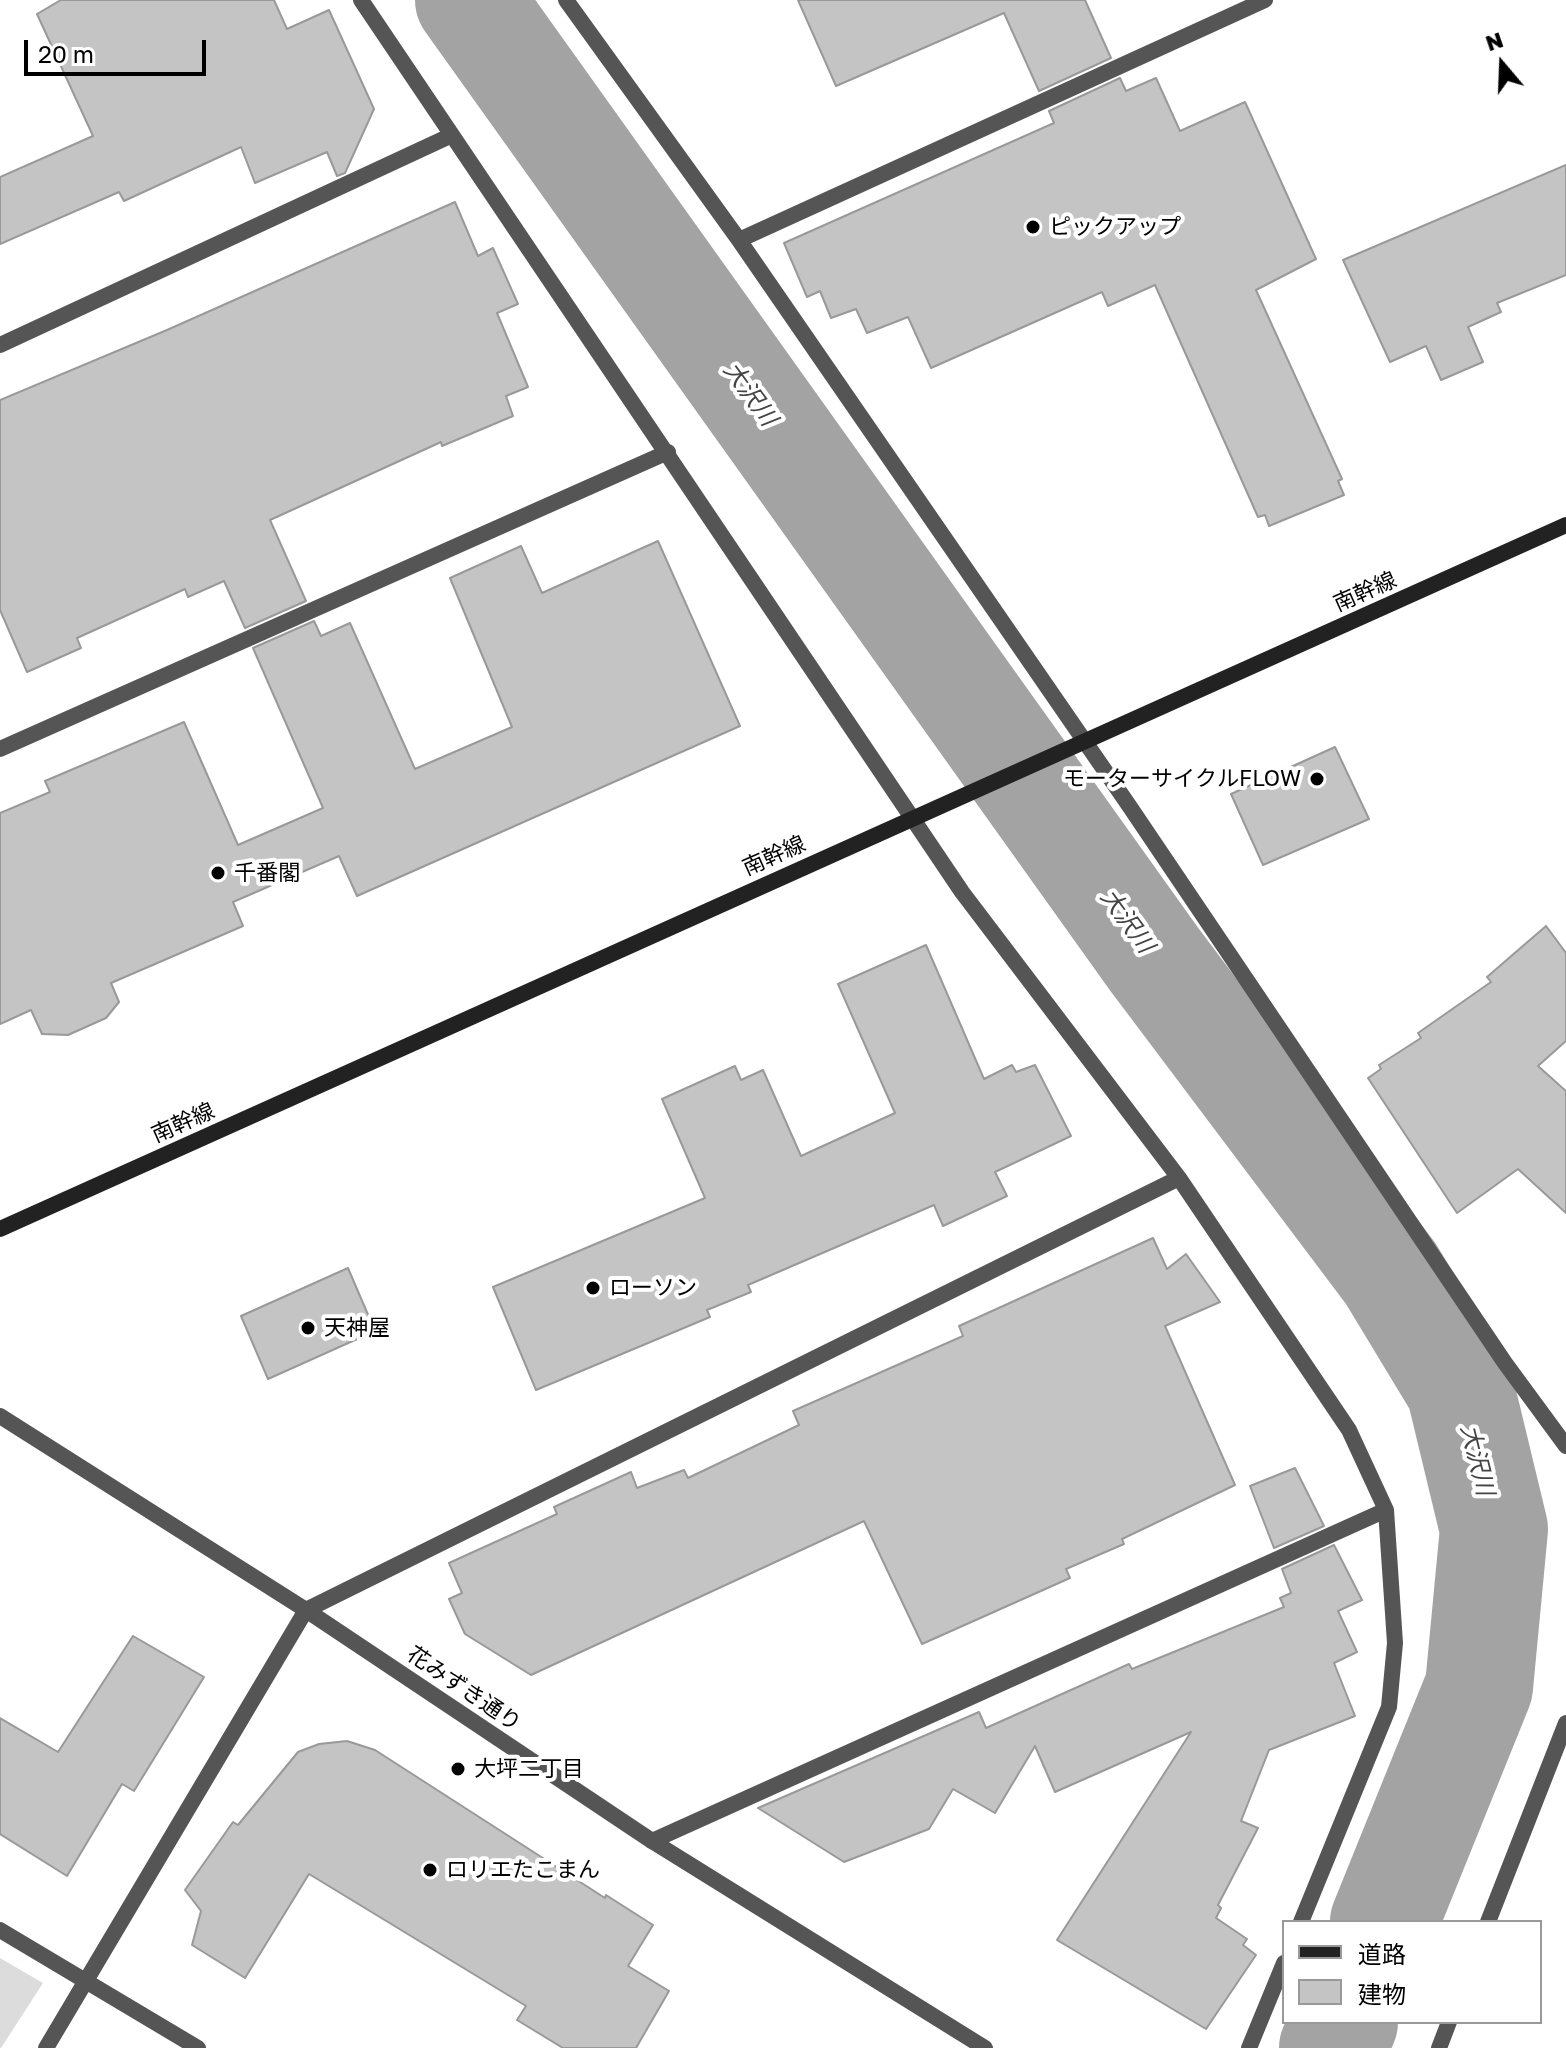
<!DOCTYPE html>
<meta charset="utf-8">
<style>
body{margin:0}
#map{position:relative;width:1566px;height:2048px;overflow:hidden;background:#fff;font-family:"Golos Text","Noto Sans JP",sans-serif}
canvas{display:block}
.legend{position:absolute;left:1282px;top:1920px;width:260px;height:104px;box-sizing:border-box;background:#fff;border:2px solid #999;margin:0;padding:10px 14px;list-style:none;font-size:24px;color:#000}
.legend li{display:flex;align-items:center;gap:16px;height:40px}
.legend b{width:40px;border:2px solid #999}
.north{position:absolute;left:1462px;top:24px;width:80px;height:80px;-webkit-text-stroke:6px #fff;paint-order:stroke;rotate:341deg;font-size:22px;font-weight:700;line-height:32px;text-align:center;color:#000}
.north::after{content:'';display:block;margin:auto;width:28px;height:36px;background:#000;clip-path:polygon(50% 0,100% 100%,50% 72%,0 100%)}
.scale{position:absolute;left:24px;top:40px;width:182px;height:36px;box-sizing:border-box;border:4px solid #000;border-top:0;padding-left:10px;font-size:24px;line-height:28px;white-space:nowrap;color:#000;-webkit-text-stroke:6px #fff;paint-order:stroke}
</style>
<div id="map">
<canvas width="1566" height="2048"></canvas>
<ul class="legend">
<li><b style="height:10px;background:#222"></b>道路</li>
<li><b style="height:22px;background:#c4c4c4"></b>建物</li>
</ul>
<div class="north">N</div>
<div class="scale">20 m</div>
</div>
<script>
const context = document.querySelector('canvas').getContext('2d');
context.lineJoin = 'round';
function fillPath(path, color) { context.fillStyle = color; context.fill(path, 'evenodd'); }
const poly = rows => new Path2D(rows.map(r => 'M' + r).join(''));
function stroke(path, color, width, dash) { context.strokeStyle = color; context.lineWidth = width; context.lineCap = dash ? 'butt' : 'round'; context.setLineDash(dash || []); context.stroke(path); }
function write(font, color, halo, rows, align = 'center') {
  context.font = font + ' "Golos Text","Noto Sans JP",sans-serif'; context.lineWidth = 8; context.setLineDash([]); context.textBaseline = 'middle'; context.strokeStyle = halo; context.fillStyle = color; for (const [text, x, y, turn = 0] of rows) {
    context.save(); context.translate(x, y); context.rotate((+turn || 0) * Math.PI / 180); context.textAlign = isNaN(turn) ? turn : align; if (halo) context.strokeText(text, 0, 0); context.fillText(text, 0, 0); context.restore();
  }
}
const green = poly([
 [0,1958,43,1983,1,2048,0,2048]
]);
const river = poly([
 [469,0,1154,959,1391,1274,1460,1388,1494,1529,1479,1687,1384,1922],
 [1333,2048,1344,2022]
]);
const building = poly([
 [61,0,274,0,287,29,329,10,374,109,345,173,337,176,327,152,255,183,241,147,124,201,119,192,0,244,0,177,93,136,37,14,61,0],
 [798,0,1085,0,1111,58,1039,91,1004,13,836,86,798,0],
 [1120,78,1126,91,1156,78,1180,131,1245,102,1316,259,1256,290,1342,479,1338,481,1344,495,1269,526,1265,515,1258,517,1155,285,1108,306,1102,292,931,368,908,317,867,333,856,309,831,318,820,291,807,297,784,243,1054,123,1049,111,1120,78],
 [1566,165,1566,275,1497,303,1501,312,1468,327,1483,362,1441,380,1426,346,1390,362,1343,260,1566,165],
 [455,202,478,256,493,248,518,304,497,313,528,387,506,396,513,416,442,446,441,442,270,520,306,601,245,628,224,581,188,597,185,589,77,638,81,648,27,672,0,610,0,400,167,330,455,202],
 [658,541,740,726,357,896,339,856,233,902,243,926,111,983,119,1002,106,1018,68,1035,42,1034,31,1010,0,1024,0,813,50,792,45,781,184,722,238,845,323,808,253,648,314,621,321,636,350,623,415,769,512,727,450,578,521,546,542,593,658,541],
 [1335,747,1369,819,1263,865,1231,794,1335,747],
 [1546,926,1566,953,1566,1041,1538,1066,1566,1091,1566,1213,1518,1169,1457,1213,1368,1078,1381,1069,1379,1065,1421,1038,1418,1033,1491,982,1487,977,1546,926],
 [926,945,984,1079,1012,1065,1016,1072,1035,1065,1071,1136,995,1172,1007,1196,943,1226,934,1205,748,1285,751,1292,707,1310,710,1317,536,1390,493,1287,705,1198,662,1099,735,1066,741,1080,763,1070,801,1156,895,1113,838,984,926,945],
 [1153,1238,1167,1269,1186,1254,1220,1302,1165,1326,1235,1485,1122,1539,1124,1544,1066,1569,1070,1578,922,1644,864,1521,531,1675,465,1634,449,1599,462,1593,449,1563,557,1514,554,1507,631,1472,637,1488,684,1470,688,1478,799,1425,793,1411,963,1336,959,1326,1153,1238],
 [348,1268,375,1331,268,1379,241,1316,348,1268],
 [1295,1468,1324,1526,1274,1548,1250,1486,1295,1468],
 [1334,1545,1362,1600,1338,1611,1357,1652,1334,1663,1355,1716,1269,1750,1241,1821,1258,1828,1218,1905,1221,1908,1216,1918,1247,1939,1243,1945,1256,1955,1206,2029,1057,1940,1191,1732,1055,1792,1035,1746,995,1813,953,1789,929,1829,844,1862,758,1808,979,1712,986,1728,1129,1664,1132,1669,1284,1607,1280,1598,1291,1593,1282,1569,1334,1545],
 [133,1636,204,1677,134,1791,122,1784,67,1876,0,1834,0,1718,58,1752,133,1636],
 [347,1741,375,1750,605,1898,606,1895,653,1925,628,1966,669,1991,636,2048,563,2048,517,2020,526,2006,309,1874,245,1978,192,1945,201,1911,185,1890,233,1822,238,1825,298,1752,319,1744,347,1741]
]);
const minor = poly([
 [361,0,962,892,1179,1178,1349,1430,1386,1510,1395,1643,1389,1707,1301,1922],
 [566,0,739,240,1130,807,1505,1363,1566,1446],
 [739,240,1265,0],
 [0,345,452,135],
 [0,749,668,452],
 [652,1841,1386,1510],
 [1488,1922,1566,1723],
 [0,1930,198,2048],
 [46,2048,306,1610,1179,1178],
 [1249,2048,1284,1963],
 [1439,2048,1449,2022]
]);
const tertiary = poly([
 [0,1416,306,1610,652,1841,985,2048]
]);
const secondary = poly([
 [0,1229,1566,525]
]);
const markers = [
 [1033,227,8,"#000"],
 [1317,779,8,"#000"],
 [218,873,8,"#000"],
 [593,1288,8,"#000"],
 [308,1328,8,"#000"],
 [458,1769,8,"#000"],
 [430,1870,8,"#000"]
];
const poiNames = [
 ["ピックアップ",1049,227],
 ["モーターサイクルFLOW",1301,779,"right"],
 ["千番閣",234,873],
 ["ローソン",609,1288],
 ["天神屋",324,1328],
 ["大坪二丁目",474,1769],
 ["ロリエたこまん",446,1870]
];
const streetNames = [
 ["南幹線",1365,592,-24],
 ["南幹線",774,856,-24],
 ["南幹線",183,1123,-24],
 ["花みずき通り",464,1689,34]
];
const waterNames = [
 ["大沢川",750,394,54],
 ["大沢川",1127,921,54],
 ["大沢川",1477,1460,76]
];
fillPath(green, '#dcdcdc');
stroke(river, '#a3a3a3', 108);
fillPath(building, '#c4c4c4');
stroke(building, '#999', 2);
stroke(minor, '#555', 16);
stroke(tertiary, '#555', 16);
stroke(secondary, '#222', 16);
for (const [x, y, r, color] of markers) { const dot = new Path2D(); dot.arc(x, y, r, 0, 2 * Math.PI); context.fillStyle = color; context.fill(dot); stroke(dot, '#fff', 3); }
write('22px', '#000', '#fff', poiNames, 'left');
write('22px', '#000', '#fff', streetNames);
write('italic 24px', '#444', '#fff', waterNames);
</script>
